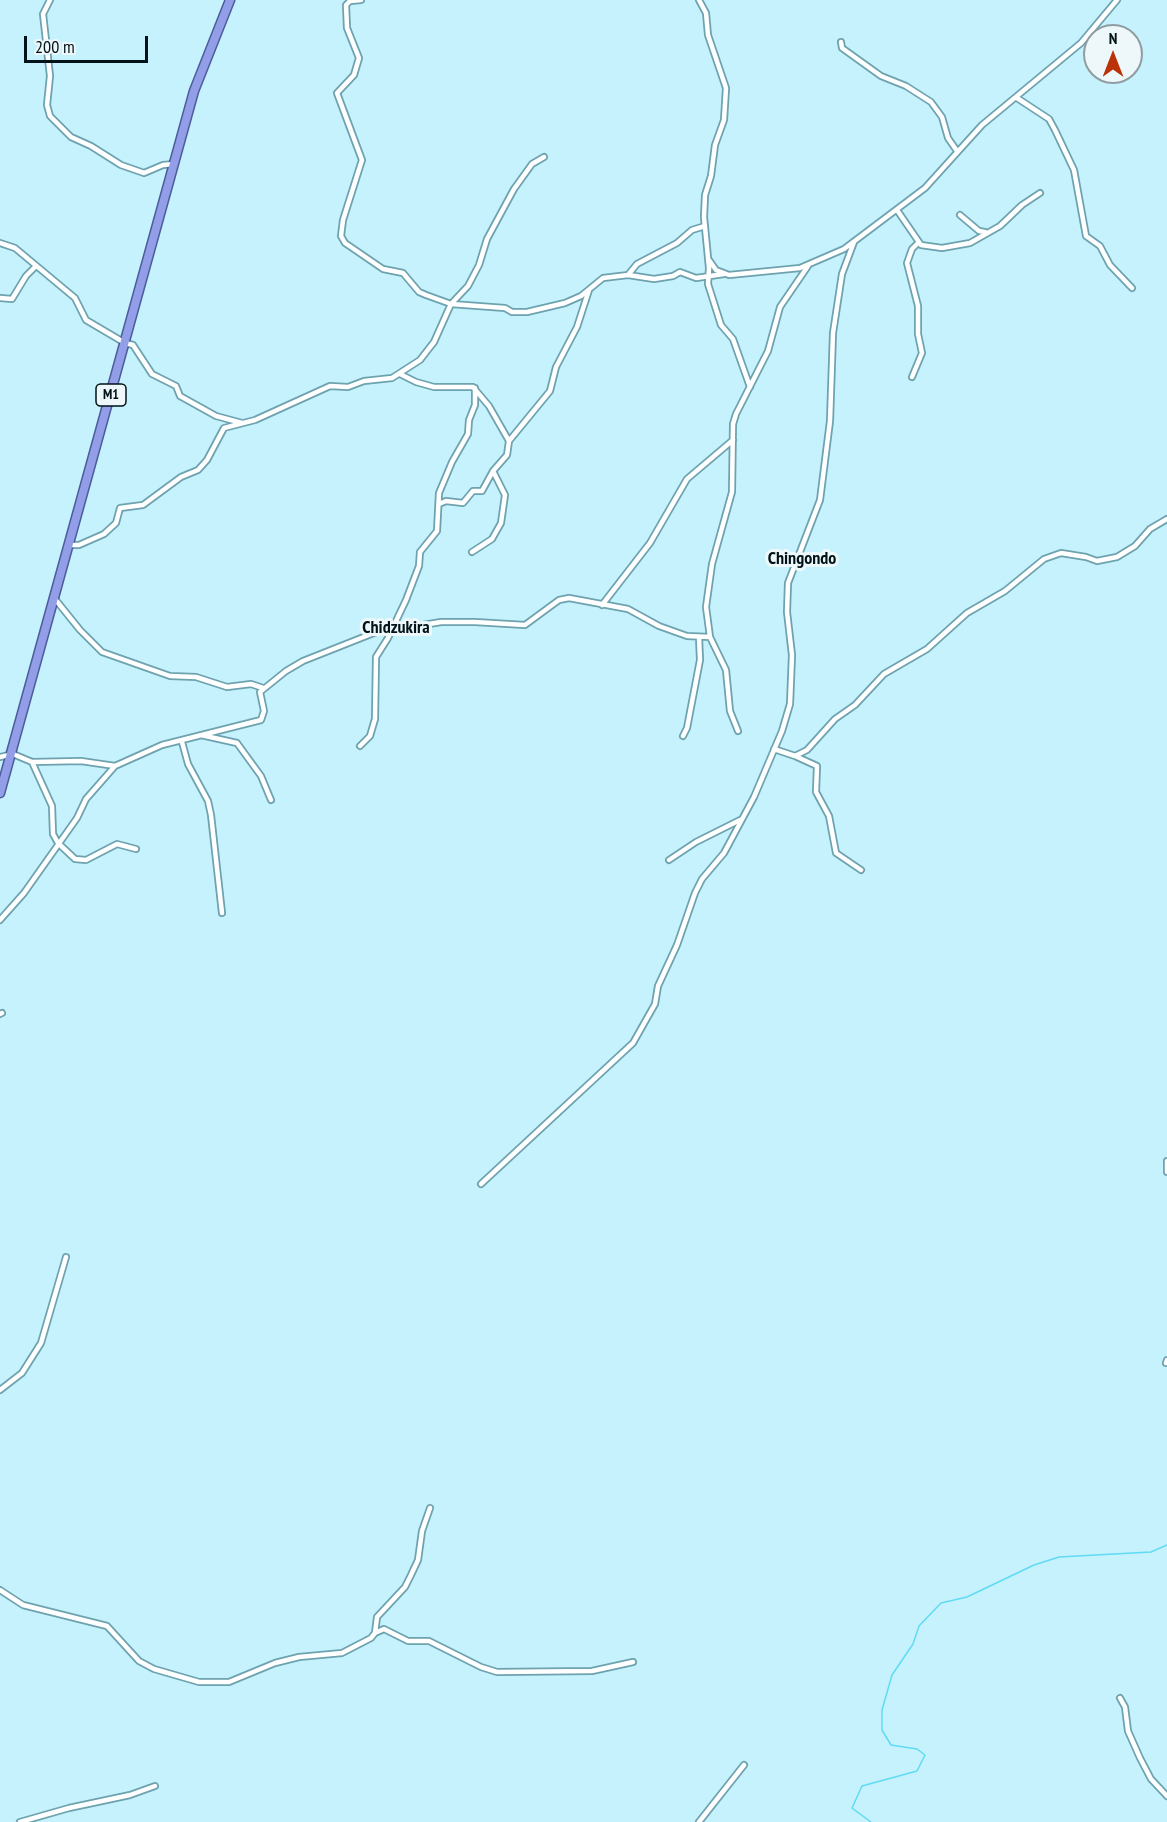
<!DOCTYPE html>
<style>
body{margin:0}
#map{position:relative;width:1167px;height:1822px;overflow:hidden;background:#c6f2fd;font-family:"PT Sans Narrow",sans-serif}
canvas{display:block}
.north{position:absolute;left:1083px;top:24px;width:60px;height:60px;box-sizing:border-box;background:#eef8fb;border:2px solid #8f9ca0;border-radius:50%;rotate:0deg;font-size:16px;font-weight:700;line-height:24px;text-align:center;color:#011318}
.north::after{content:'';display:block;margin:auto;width:21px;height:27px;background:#bc3208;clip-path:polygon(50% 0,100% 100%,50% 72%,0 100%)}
.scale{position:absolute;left:24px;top:36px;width:124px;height:27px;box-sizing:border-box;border:3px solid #011318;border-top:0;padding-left:8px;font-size:18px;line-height:21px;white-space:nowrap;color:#011318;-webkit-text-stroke:4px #eef8fb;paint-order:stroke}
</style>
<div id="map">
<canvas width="1167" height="1822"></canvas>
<div class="north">N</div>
<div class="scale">200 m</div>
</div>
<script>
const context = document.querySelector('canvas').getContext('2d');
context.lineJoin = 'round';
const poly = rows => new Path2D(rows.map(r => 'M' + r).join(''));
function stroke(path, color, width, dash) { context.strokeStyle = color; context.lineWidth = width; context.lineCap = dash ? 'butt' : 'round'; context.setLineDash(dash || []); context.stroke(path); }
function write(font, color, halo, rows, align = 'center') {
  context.font = font + ' "PT Sans Narrow",sans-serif'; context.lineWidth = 6; context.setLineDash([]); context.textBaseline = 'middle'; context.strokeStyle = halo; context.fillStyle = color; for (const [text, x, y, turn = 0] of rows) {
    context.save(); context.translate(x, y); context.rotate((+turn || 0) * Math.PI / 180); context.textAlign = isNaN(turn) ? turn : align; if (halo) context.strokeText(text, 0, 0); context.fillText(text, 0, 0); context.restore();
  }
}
const stream = poly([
 [871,1822,852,1808,862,1786,917,1771,925,1755,917,1749,891,1745,882,1730,882,1710,892,1675,913,1644,919,1626,941,1603,967,1597,1034,1565,1059,1557,1151,1552,1167,1545]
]);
const minor = poly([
 [50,0,43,14,50,76,47,105,50,116,71,137,91,146,121,165,144,173,163,165,174,164],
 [361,0,350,1,346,5,347,28,359,58,354,75,337,93,362,160,343,220,341,236,345,243,383,269,403,273,419,292,426,295,451,304,505,308,512,312,527,312,565,303,581,296,603,278,628,275,654,279,673,276,680,272,696,278,724,274],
 [699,0,706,13,708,35,726,88,724,120,715,145,711,176,705,195,704,217,709,268,708,284,721,325,733,339,750,387],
 [841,42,842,48,881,76,906,86,931,102,942,117,948,138,957,151],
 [1017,98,1049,119,1055,130,1074,170,1086,236,1100,246,1110,265,1132,288],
 [897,210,921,245,942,248,970,243,1000,226,1022,205,1040,193],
 [960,215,979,231,985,232],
 [0,243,15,248,75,298,86,320,125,343,133,345,152,374,176,386,180,396,216,416,242,423],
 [709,260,716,270,729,275,800,268,844,249,925,188,982,125,1081,43,1117,0],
 [628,275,637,264,677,243,692,230,705,226],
 [0,298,12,299,26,276,36,266],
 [400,374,416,382,434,387,473,387,489,406,509,441,507,455,493,471,482,491,473,491,463,503,446,501,439,504],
 [912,377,922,353,918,334,918,306,907,263,912,249,919,242],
 [509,441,550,391,556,367,577,327,589,290],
 [70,545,79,545,104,534,116,523,120,508,143,505,181,477,198,470,207,460,224,428,255,420,330,386,348,387,364,381,392,378,420,360,434,342,451,304,468,286,479,265,487,239,514,189,532,164,544,157],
 [472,552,492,539,501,523,505,495,493,471],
 [55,599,80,630,102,652,170,676,196,677,227,687,251,684,263,688],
 [602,605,650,543,687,479,733,440],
 [738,731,730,711,726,670,710,637,706,607,712,564,732,492,733,424,736,414,768,351,780,307,808,266],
 [201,735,237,743,261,776,271,800],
 [683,736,687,728,700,660,699,637],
 [182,742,188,764,208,801,211,815,222,913],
 [360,746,370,736,375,719,376,657,388,638,406,600,419,566,420,552,437,531,439,493,452,462,468,434,469,420,475,405,475,388],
 [774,749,795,756,807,750,835,719,855,705,884,674,927,649,967,613,1005,591,1044,559,1061,553,1086,557,1097,561,1117,557,1135,546,1150,529,1167,519],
 [795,756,817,766,816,792,829,816,836,853,861,870],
 [0,757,13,754,32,762,81,761,115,766,162,745,261,720,264,711,260,692,286,671,303,661,394,625,417,626,441,622,475,622,525,625,559,600,569,598,628,609,659,626,687,636,710,637],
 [32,762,52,806,53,834,58,843,75,859,86,860,117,844,136,849],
 [669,860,696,842,740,820],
 [0,920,24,893,77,818,86,799,115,766],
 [0,1014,2,1013],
 [1167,1161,1167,1172],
 [481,1184,633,1043,655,1004,658,986,677,945,695,893,702,879,724,853,754,797,782,731,790,704,792,655,787,612,788,583,820,500,830,421,833,333,842,274,854,242],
 [1166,1363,1167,1360],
 [0,1390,22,1373,41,1343,66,1257],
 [0,1590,23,1605,107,1626,139,1661,154,1669,199,1682,229,1682,275,1663,299,1657,342,1653,371,1638,375,1633,377,1617,405,1587,411,1575,418,1560,422,1531,430,1508],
 [375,1633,384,1629,408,1641,429,1641,481,1667,497,1672,592,1671,633,1662],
 [1120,1698,1125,1707,1128,1731,1140,1758,1151,1779,1167,1796],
 [20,1822,69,1808,130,1795,155,1786],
 [699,1822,744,1765]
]);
const trunk = poly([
 [0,793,194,91,230,0]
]);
const shields = [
 [111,395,30]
];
const shieldNames = [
 ["M1",111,395]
];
const quarterNames = [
 ["Chingondo",802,559],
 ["Chidzukira",396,628]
];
stroke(stream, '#60daf5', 1.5);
stroke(minor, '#6da2af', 8);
stroke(trunk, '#4d5d9b', 11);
stroke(minor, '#fff', 4.5);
stroke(trunk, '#929ee7', 8);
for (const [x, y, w] of shields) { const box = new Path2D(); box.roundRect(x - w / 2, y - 11, w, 22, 4.5); context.fillStyle = '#eef8fb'; context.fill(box); stroke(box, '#011318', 1.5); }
write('bold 14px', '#011318', null, shieldNames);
write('bold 18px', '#011318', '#eef8fb', quarterNames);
</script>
